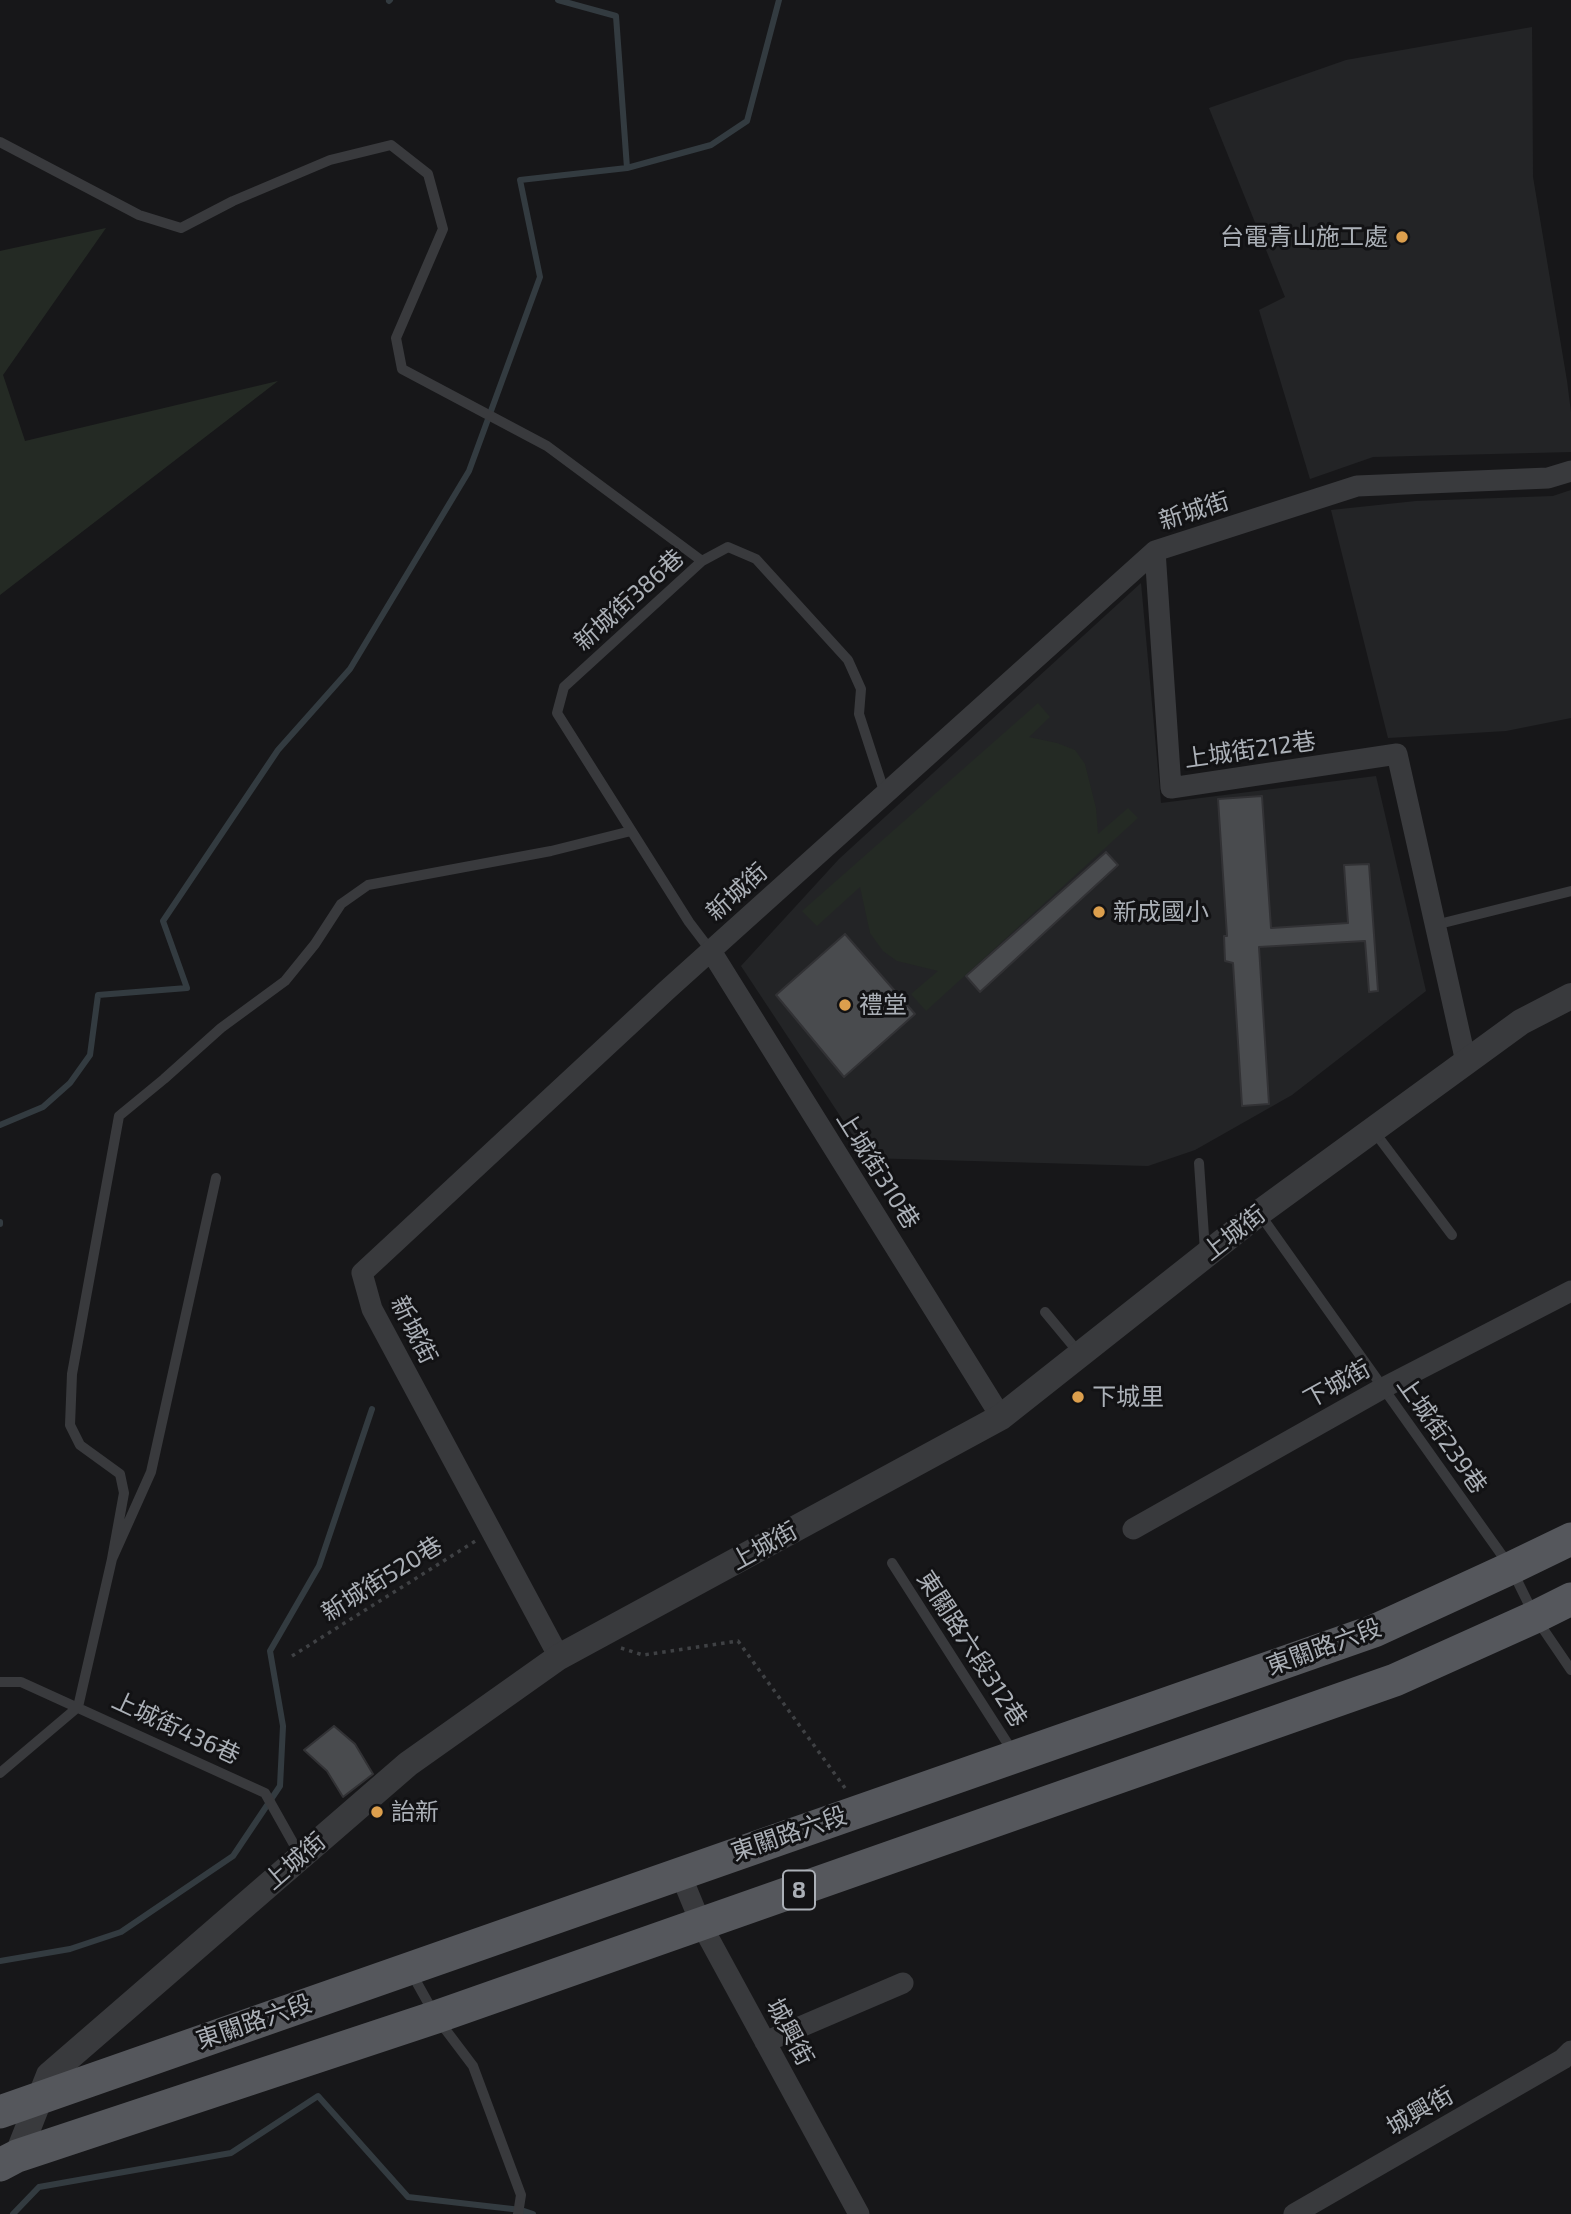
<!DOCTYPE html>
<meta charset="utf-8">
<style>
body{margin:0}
canvas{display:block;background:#171719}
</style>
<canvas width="1571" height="2214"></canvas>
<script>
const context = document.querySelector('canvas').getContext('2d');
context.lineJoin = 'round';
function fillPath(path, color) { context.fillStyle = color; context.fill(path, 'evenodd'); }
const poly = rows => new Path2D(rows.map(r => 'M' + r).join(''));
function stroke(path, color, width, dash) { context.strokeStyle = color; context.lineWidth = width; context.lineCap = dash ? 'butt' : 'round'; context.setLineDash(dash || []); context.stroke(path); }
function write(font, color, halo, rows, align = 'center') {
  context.font = font + ' "Exo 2","Noto Sans TC",sans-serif'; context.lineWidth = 6; context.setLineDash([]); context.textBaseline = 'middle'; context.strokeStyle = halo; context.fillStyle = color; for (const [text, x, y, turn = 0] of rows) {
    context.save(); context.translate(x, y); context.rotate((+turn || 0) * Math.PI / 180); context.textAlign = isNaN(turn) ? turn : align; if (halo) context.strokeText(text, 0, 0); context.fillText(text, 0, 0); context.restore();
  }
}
const built = poly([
 [1532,27,1533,177,1567,381,1571,412,1571,452,1373,457,1310,479,1259,310,1285,297,1209,108,1346,60],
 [1571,490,1571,718,1506,731,1388,738,1331,510,1416,501,1553,496],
 [1141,583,1161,803,1376,776,1426,991,1292,1095,1195,1150,1148,1166,868,1158,741,966,839,859]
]);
const green = poly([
 [106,228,3,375,25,441,278,381,0,595,0,251],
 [1038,703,1050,717,1029,737,1057,743,1075,750,1085,764,1096,808,1098,834,1128,808,1138,818,926,1011,911,994,938,971,897,961,883,951,870,933,860,887,817,926,802,911]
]);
const stream = poly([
 [558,0,616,16,627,168],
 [389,1,390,0],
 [0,1125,43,1107,70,1083,90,1055,98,995,187,988,163,921,278,750,350,669,469,471,540,277,520,180,627,168,711,145,747,121,779,0],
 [0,1222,0,1224],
 [0,1961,70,1949,121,1932,233,1856,280,1786,283,1726,270,1651,319,1566,372,1409],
 [13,2214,39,2187,231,2153,318,2096,408,2197,521,2210,533,2214]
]);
const building = poly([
 [1262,796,1271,928,1348,923,1344,865,1369,864,1378,991,1369,992,1365,941,1259,947,1269,1104,1242,1106,1233,963,1225,961,1224,936,1227,936,1218,799,1262,796],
 [1106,852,1118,865,980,992,966,976,1106,852],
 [845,934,915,1014,844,1077,776,995,845,934],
 [334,1726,355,1744,373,1774,343,1797,327,1771,304,1750,334,1726]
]);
const path = poly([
 [621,1648,643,1655,738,1641,845,1788],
 [292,1656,477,1540]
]);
const service = poly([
 [0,142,139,215,181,228,233,201,330,160,391,145,428,174,443,229,396,338,402,369,547,446,702,561],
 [1435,925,1571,891],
 [711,951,689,922,557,713,564,687,702,561,728,547,756,559,848,660,861,689,859,714,885,794],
 [1373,1130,1452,1235],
 [1199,1163,1205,1251],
 [1259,1213,1511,1568,1535,1617,1571,1670],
 [1045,1312,1079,1353],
 [112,1559,124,1493,120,1474,80,1445,70,1425,72,1374,119,1116,164,1079,221,1028,285,981,315,944,341,904,368,885,551,851,631,831],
 [892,1563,1013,1752],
 [0,1682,21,1682,265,1793,301,1857],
 [0,1773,78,1707,112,1559,151,1472,216,1178],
 [412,1974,436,2017,473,2066,521,2195,518,2214]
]);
const minor = poly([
 [1155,551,1171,788,1397,754,1466,1062],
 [711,951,1001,1417],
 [1133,1529,1383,1388,1571,1291],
 [559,1657,372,1309,362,1273,667,990,1155,551,1357,486,1548,478,1571,471],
 [680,1873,701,1924,859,2214],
 [765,2042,903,1983],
 [1294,2214,1563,2059,1571,2051]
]);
const tertiary = poly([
 [17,2156,49,2075,408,1764,559,1657,1001,1417,1259,1213,1521,1022,1571,996]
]);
const primary = poly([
 [0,2112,1374,1631,1511,1568,1571,1539],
 [0,2165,17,2156,436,2017,1395,1680,1535,1617,1571,1599]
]);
const markers = [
 [1402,237,7,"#dc9f4d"],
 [1099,912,7,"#dc9f4d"],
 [845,1005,7,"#dc9f4d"],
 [1078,1397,7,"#dc9f4d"],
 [377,1812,7,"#dc9f4d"]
];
const shields = [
 [799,1890,32]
];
const shieldNames = [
 ["8",799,1890]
];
const poiNames = [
 ["台電青山施工處",1388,237,"right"],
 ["新成國小",1113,912],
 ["禮堂",859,1005],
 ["下城里",1092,1397],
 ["詒新",391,1812]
];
const streetNames = [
 ["新城街",1194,511,-18],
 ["新城街386巷",629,600,-42],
 ["上城街212巷",1250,750,-8],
 ["新城街",737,892,-42],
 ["上城街310巷",878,1170,58],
 ["上城街",1234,1233,-38],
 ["新城街",414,1330,63],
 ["下城街",1337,1384,-29],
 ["上城街239巷",1442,1435,55],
 ["上城街",764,1546,-29],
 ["新城街520巷",382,1579,-32],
 ["東關路六段",1324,1647,-20],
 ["東關路六段312巷",972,1649,57],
 ["上城街436巷",176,1728,25],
 ["東關路六段",789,1834,-19],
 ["上城街",295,1861,-41],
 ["東關路六段",254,2022,-19],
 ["城興街",790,2032,62],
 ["城興街",1420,2111,-30]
];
fillPath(built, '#232426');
fillPath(green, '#242a24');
stroke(stream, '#333b40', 6);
fillPath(building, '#494b4e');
stroke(building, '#323235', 2);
stroke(path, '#3f4144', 3.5, [3.5, 5]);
stroke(service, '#393a3d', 10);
stroke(minor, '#393a3d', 21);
stroke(tertiary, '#393a3d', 26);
stroke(primary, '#55575c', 33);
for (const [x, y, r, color] of markers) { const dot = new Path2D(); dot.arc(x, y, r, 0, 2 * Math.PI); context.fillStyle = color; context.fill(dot); stroke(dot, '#121214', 2.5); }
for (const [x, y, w] of shields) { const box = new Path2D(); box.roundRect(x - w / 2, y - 19.5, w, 39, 5); context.fillStyle = '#121214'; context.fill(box); stroke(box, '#abb0b7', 2); }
write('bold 23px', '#abb0b7', null, shieldNames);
write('24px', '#abb0b7', '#121214', poiNames, 'left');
write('24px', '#abb0b7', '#121214', streetNames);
</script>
